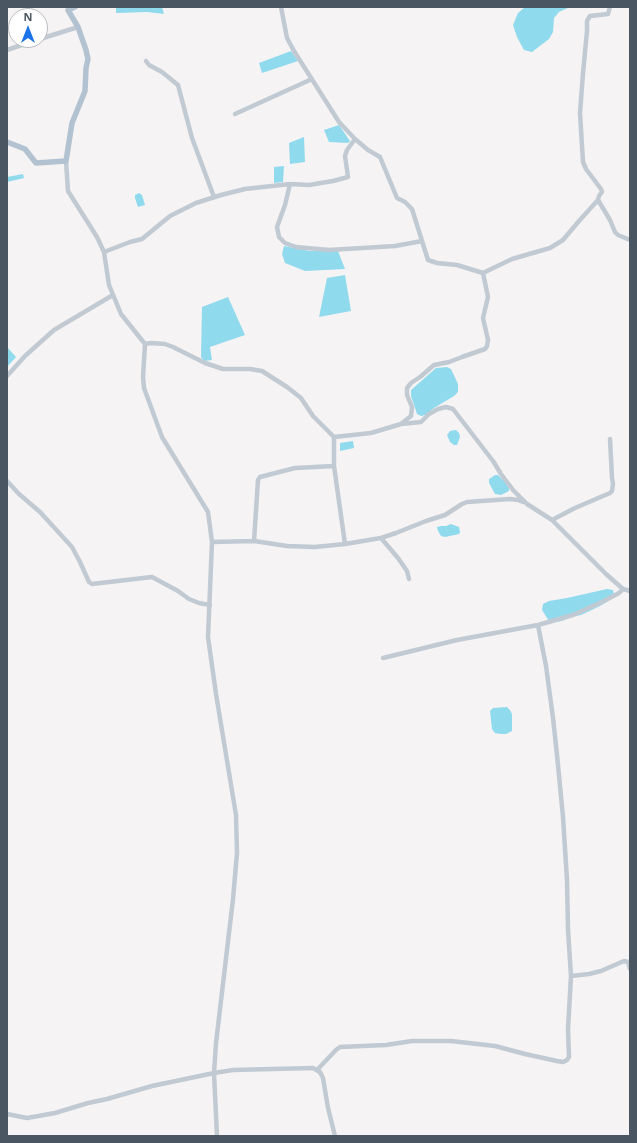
<!DOCTYPE html>
<style>
body{margin:0}
#map{position:relative;width:637px;height:1143px;overflow:hidden;background:#f5f3f3;font-family:"Open Sans",sans-serif}
canvas{display:block}
.frame{position:absolute;inset:0;border:8px solid #4a5661;pointer-events:none}
.north{position:absolute;left:8px;top:8px;width:40px;height:40px;box-sizing:border-box;background:#fff;border:1px solid #b7bbc0;border-radius:50%;rotate:0deg;font-size:11px;font-weight:700;line-height:16px;text-align:center;color:#4a5661}
.north::after{content:'';display:block;margin:auto;width:14px;height:18px;background:#1a73e8;clip-path:polygon(50% 0,100% 100%,50% 72%,0 100%)}
</style>
<div id="map">
<canvas width="637" height="1143"></canvas>
<div class="frame"></div>
<div class="north">N</div>
</div>
<script>
const context = document.querySelector('canvas').getContext('2d');
context.lineJoin = 'round';
function fillPath(path, color) { context.fillStyle = color; context.fill(path, 'evenodd'); }
const poly = rows => new Path2D(rows.map(r => 'M' + r).join(''));
function stroke(path, color, width, dash) { context.strokeStyle = color; context.lineWidth = width; context.lineCap = dash ? 'butt' : 'round'; context.setLineDash(dash || []); context.stroke(path); }
const water = poly([
 [116,7,162,7,164,14,147,12,116,13],
 [525,7,570,7,559,12,554,18,553,32,549,39,532,52,524,50,517,37,513,25,518,13],
 [291,51,298,61,262,73,259,63],
 [339,125,350,141,348,143,329,142,324,130],
 [304,137,305,162,290,164,289,143],
 [284,166,283,182,274,183,274,167],
 [23,174,24,178,7,182,7,177],
 [139,193,142,195,145,205,138,207,135,198,135,195],
 [284,246,310,251,338,251,345,269,305,271,285,263,282,254],
 [345,275,351,311,319,317,327,278],
 [228,297,245,335,210,347,212,360,204,361,201,357,202,307],
 [7,347,16,357,7,367],
 [447,367,451,369,458,384,458,392,454,396,434,408,425,415,421,416,417,414,411,396,411,390,436,368],
 [456,430,459,433,460,437,457,445,454,445,450,442,447,435,450,431],
 [353,441,354,448,340,451,340,443],
 [495,475,498,475,504,481,509,488,509,491,501,495,495,494,489,483,489,479],
 [451,524,459,527,460,532,459,534,445,537,441,536,438,531,437,527,441,526,446,526],
 [607,589,613,590,614,595,608,601,600,606,581,615,571,617,562,621,555,622,549,621,542,610,543,604,549,601,567,598],
 [507,707,510,710,512,714,512,731,506,734,501,734,495,733,492,729,490,711,493,708]
]);
const minor = poly([
 [281,7,287,38,294,51,339,122,355,139,368,150,380,157,397,198,405,202,412,209,428,260,437,263,457,265,483,273,512,259,550,248,563,240,579,221,598,200,599,196,602,192,601,189,586,169,583,162,580,113,583,73,587,31,587,21,590,16,608,14,610,7],
 [40,39,78,27],
 [7,50,36,40],
 [146,61,149,65,162,72,178,85,192,138,214,197],
 [235,114,312,79],
 [66,161,68,191,97,237,104,252,109,285,121,314,145,344,143,377,144,388,162,437,208,512,212,542,208,637,216,694,236,815,237,853,233,899,216,1043,214,1073,217,1136],
 [290,184,285,205,277,227,279,237,285,243,296,247,329,250,395,246,422,241],
 [598,200,610,220,615,232,618,235,630,240],
 [104,252,130,242,142,239,170,216,196,203,221,195,245,189,290,184,309,185,333,181,348,177,345,156,347,150,355,139],
 [145,344,151,343,165,344,173,347,205,363,223,369,250,369,262,371,287,387,301,398,313,416,334,437,371,433,401,424,421,422,429,414,438,409,446,407,453,409,493,461,501,474,513,490,527,504,552,520,606,574,623,589,630,591],
 [7,376,25,356,54,330,113,295],
 [401,424,411,416,412,407,407,395,407,388,411,383,420,377,434,365,449,362,462,357,485,349,487,346,488,340,483,318,488,297,483,273],
 [334,437,334,466,345,544],
 [7,481,19,494,40,512,72,547,80,562,89,582,92,584,152,577,178,591,189,599,199,603,210,605],
 [552,520,575,508,610,493,612,491,613,484,612,478,610,439],
 [381,538,398,558,407,571,409,579],
 [254,541,258,480,260,477,295,468,334,466],
 [212,542,254,541,287,546,315,547,345,544,381,538,396,533,426,521,445,515,462,504,467,502,510,499,518,500,523,502],
 [383,658,457,640,538,625,573,615,604,601,619,593,623,589],
 [571,976,589,974,601,971,624,961,628,962,630,969],
 [317,1070,336,1050,340,1047,386,1045,412,1041,451,1041,495,1046,525,1054,557,1061,563,1062,567,1060,569,1057,568,1029,571,976,568,930,567,880,563,817,557,755,553,718,546,666,538,625],
 [7,1114,27,1118,55,1113,88,1103,107,1099,152,1086,214,1073,233,1070,313,1068,320,1072,323,1078,328,1108,335,1136]
]);
const major = poly([
 [7,142,25,149,36,163,66,161,72,123,85,91,86,68,88,59,86,50,78,27,68,10,75,7]
]);
fillPath(water, '#90daee');
stroke(minor, '#c1cad2', 4.5);
stroke(major, '#b3c2d1', 5.5);
</script>
